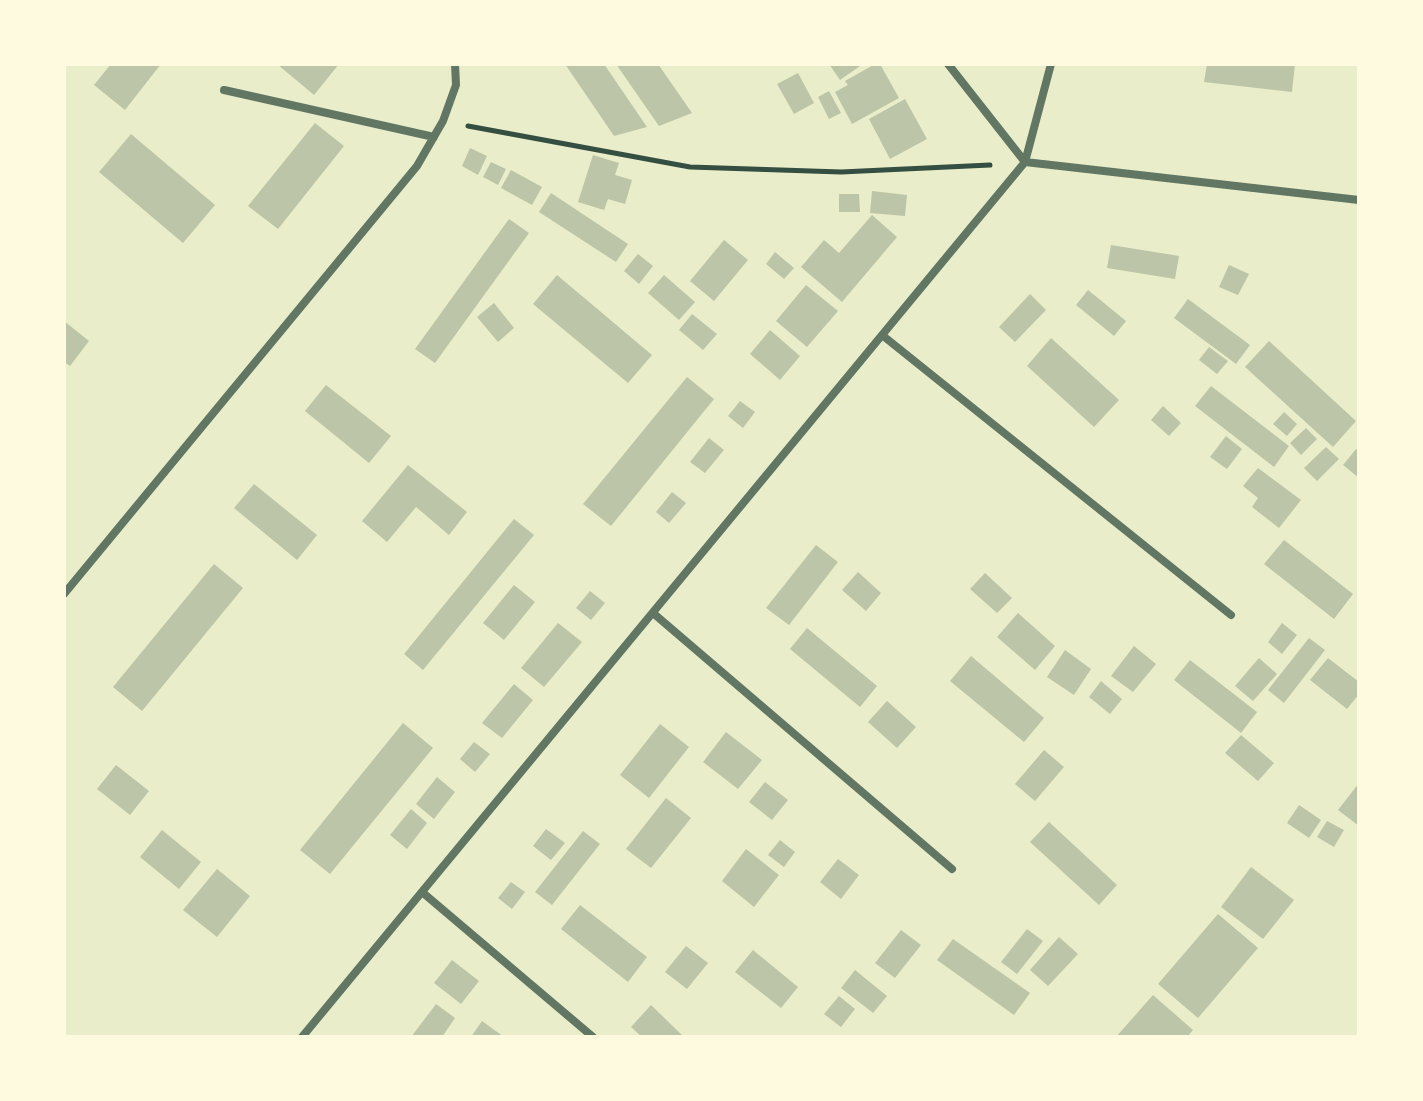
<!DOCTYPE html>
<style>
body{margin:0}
#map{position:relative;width:1423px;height:1101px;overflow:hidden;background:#e9edc9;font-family:"Roboto Condensed",sans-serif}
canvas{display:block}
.frame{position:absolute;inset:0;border:66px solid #fefae0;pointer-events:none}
</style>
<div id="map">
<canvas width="1423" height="1101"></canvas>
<div class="frame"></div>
</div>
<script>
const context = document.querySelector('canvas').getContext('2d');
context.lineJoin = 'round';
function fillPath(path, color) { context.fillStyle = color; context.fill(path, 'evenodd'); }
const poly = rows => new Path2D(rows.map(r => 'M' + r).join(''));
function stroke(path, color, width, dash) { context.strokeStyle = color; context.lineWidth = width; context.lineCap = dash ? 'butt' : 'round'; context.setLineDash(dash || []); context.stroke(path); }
const building = poly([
 [111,64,161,64,125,110,94,85],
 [277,64,339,64,314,95],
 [565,64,604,64,647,127,614,136],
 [616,64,658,64,692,113,659,126],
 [829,64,863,64,840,80],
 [875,64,880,64,899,98,852,124,835,92,848,85,845,81],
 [1207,64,1295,64,1292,92,1204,82],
 [798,73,814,103,794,114,777,84],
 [829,91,841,113,829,119,818,97],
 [905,99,927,139,890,159,869,119],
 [315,123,344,146,278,229,248,206],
 [131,134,215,205,183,243,99,172],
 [470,148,487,156,478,175,462,166],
 [593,155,619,163,615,175,632,180,625,204,608,199,604,210,578,202],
 [491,162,506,169,498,185,483,177],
 [511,170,542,187,532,205,501,188],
 [872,191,907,195,905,216,870,213],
 [551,193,628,244,616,262,539,212],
 [839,194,859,194,860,212,839,212],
 [872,215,897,237,842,302,801,267,824,240,839,253],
 [509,219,529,233,435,363,415,349],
 [724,240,748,260,714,301,690,281],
 [1111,245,1179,256,1175,279,1107,268],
 [775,252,794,268,784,279,766,264],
 [638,254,653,266,639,284,624,271],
 [1229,265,1249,274,1238,295,1219,287],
 [557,275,652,355,628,383,533,304],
 [664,275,695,302,679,320,648,293],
 [806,285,838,311,807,347,776,321],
 [1088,290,1126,321,1114,336,1076,305],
 [1030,294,1046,310,1015,342,999,327],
 [1188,299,1250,345,1236,364,1174,318],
 [494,303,514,328,498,342,477,317],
 [692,314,717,334,703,350,679,330],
 [64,321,89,341,70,366,64,362],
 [770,330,800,356,780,380,750,354],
 [1051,338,1119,400,1094,427,1027,366],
 [1269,341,1356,421,1333,447,1245,367],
 [1209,347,1228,361,1217,374,1199,360],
 [687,377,714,399,611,526,583,504],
 [326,385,391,436,369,463,305,411],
 [1211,386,1289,446,1274,467,1195,406],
 [740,401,755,412,743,428,728,416],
 [1163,406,1181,423,1169,436,1151,420],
 [1284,412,1297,424,1287,436,1273,424],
 [1306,428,1317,439,1301,455,1290,443],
 [1226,436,1242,449,1227,469,1210,457],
 [709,438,724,450,705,473,690,462],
 [1326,447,1339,459,1317,481,1304,468],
 [1356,449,1359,451,1359,478,1343,465],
 [408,465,467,512,449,535,416,507,387,542,362,521],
 [1258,468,1301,500,1279,528,1252,507,1258,498,1243,486],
 [254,484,317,535,297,560,234,508],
 [672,492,686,503,669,523,656,512],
 [514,519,534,535,423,670,404,654],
 [1284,540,1353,594,1334,619,1264,564],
 [816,545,838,562,789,625,766,608],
 [214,564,243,588,142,711,113,687],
 [858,572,881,593,866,611,842,590],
 [985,573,1012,598,997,613,970,589],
 [514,585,535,602,504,640,483,623],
 [590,591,605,603,591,620,576,608],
 [1018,613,1055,646,1035,670,997,637],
 [558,623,582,642,544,687,521,668],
 [1282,623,1297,635,1282,654,1268,642],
 [807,628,877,686,860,707,790,649],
 [1309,638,1325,650,1284,703,1268,690],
 [1134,646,1156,664,1133,692,1111,676],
 [1065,650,1091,669,1074,695,1047,677],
 [971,656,1044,718,1024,742,950,681],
 [1259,658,1277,674,1253,701,1235,686],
 [1328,658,1359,682,1359,694,1347,709,1310,680],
 [1190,660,1257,712,1241,733,1174,680],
 [1101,681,1122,699,1110,714,1089,697],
 [514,684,533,700,502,738,482,723],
 [887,701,916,727,897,748,868,722],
 [403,723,433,748,330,874,300,850],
 [660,724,689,747,649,798,620,775],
 [726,732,762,760,738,789,703,762],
 [1241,735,1274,763,1258,781,1225,753],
 [474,742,490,754,475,772,460,759],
 [1044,750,1064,767,1035,801,1015,784],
 [116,765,149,791,130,815,97,789],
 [437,777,455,792,434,819,416,804],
 [765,782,788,800,772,820,749,802],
 [1359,783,1359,826,1338,810],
 [666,798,691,818,651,868,626,849],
 [1299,805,1321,820,1309,838,1287,823],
 [411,809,427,823,407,849,390,835],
 [1327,821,1344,830,1334,847,1317,837],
 [1049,822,1117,885,1099,905,1030,842],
 [546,829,565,843,551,860,533,846],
 [162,830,201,862,179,889,140,857],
 [583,831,600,844,552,905,535,892],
 [780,840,795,852,784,867,768,855],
 [746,849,779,875,754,907,722,881],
 [838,859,859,875,841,899,820,882],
 [1251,867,1294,900,1263,939,1221,907],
 [217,869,250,896,217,937,183,910],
 [511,882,525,892,512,909,498,898],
 [580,905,647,957,628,982,561,929],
 [1218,914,1258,948,1198,1018,1158,984],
 [1027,929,1043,941,1017,974,1001,962],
 [901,930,921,945,895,978,875,963],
 [1059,937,1078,954,1048,986,1030,970],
 [953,939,1030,993,1014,1015,937,960],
 [686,946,708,963,687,989,665,972],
 [753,950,798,987,781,1008,735,972],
 [452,960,479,981,461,1004,434,983],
 [855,970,887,996,873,1013,841,988],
 [1153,995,1193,1030,1187,1037,1116,1037],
 [839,996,855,1009,841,1027,824,1014],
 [436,1004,455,1018,442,1037,411,1037],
 [651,1005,684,1037,642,1037,631,1027],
 [482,1021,504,1037,471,1037]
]);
const path = poly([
 [468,126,690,167,841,172,990,165]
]);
const minor = poly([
 [948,64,1025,162,1359,200],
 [224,90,434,137],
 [882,335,1231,615],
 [64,594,417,166,443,121,456,85,455,64],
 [653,613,952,869],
 [422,892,593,1037],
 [302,1037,1025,162,1051,64]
]);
fillPath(building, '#bcc5a7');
stroke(path, '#344e41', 5);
stroke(minor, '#617663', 8);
</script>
